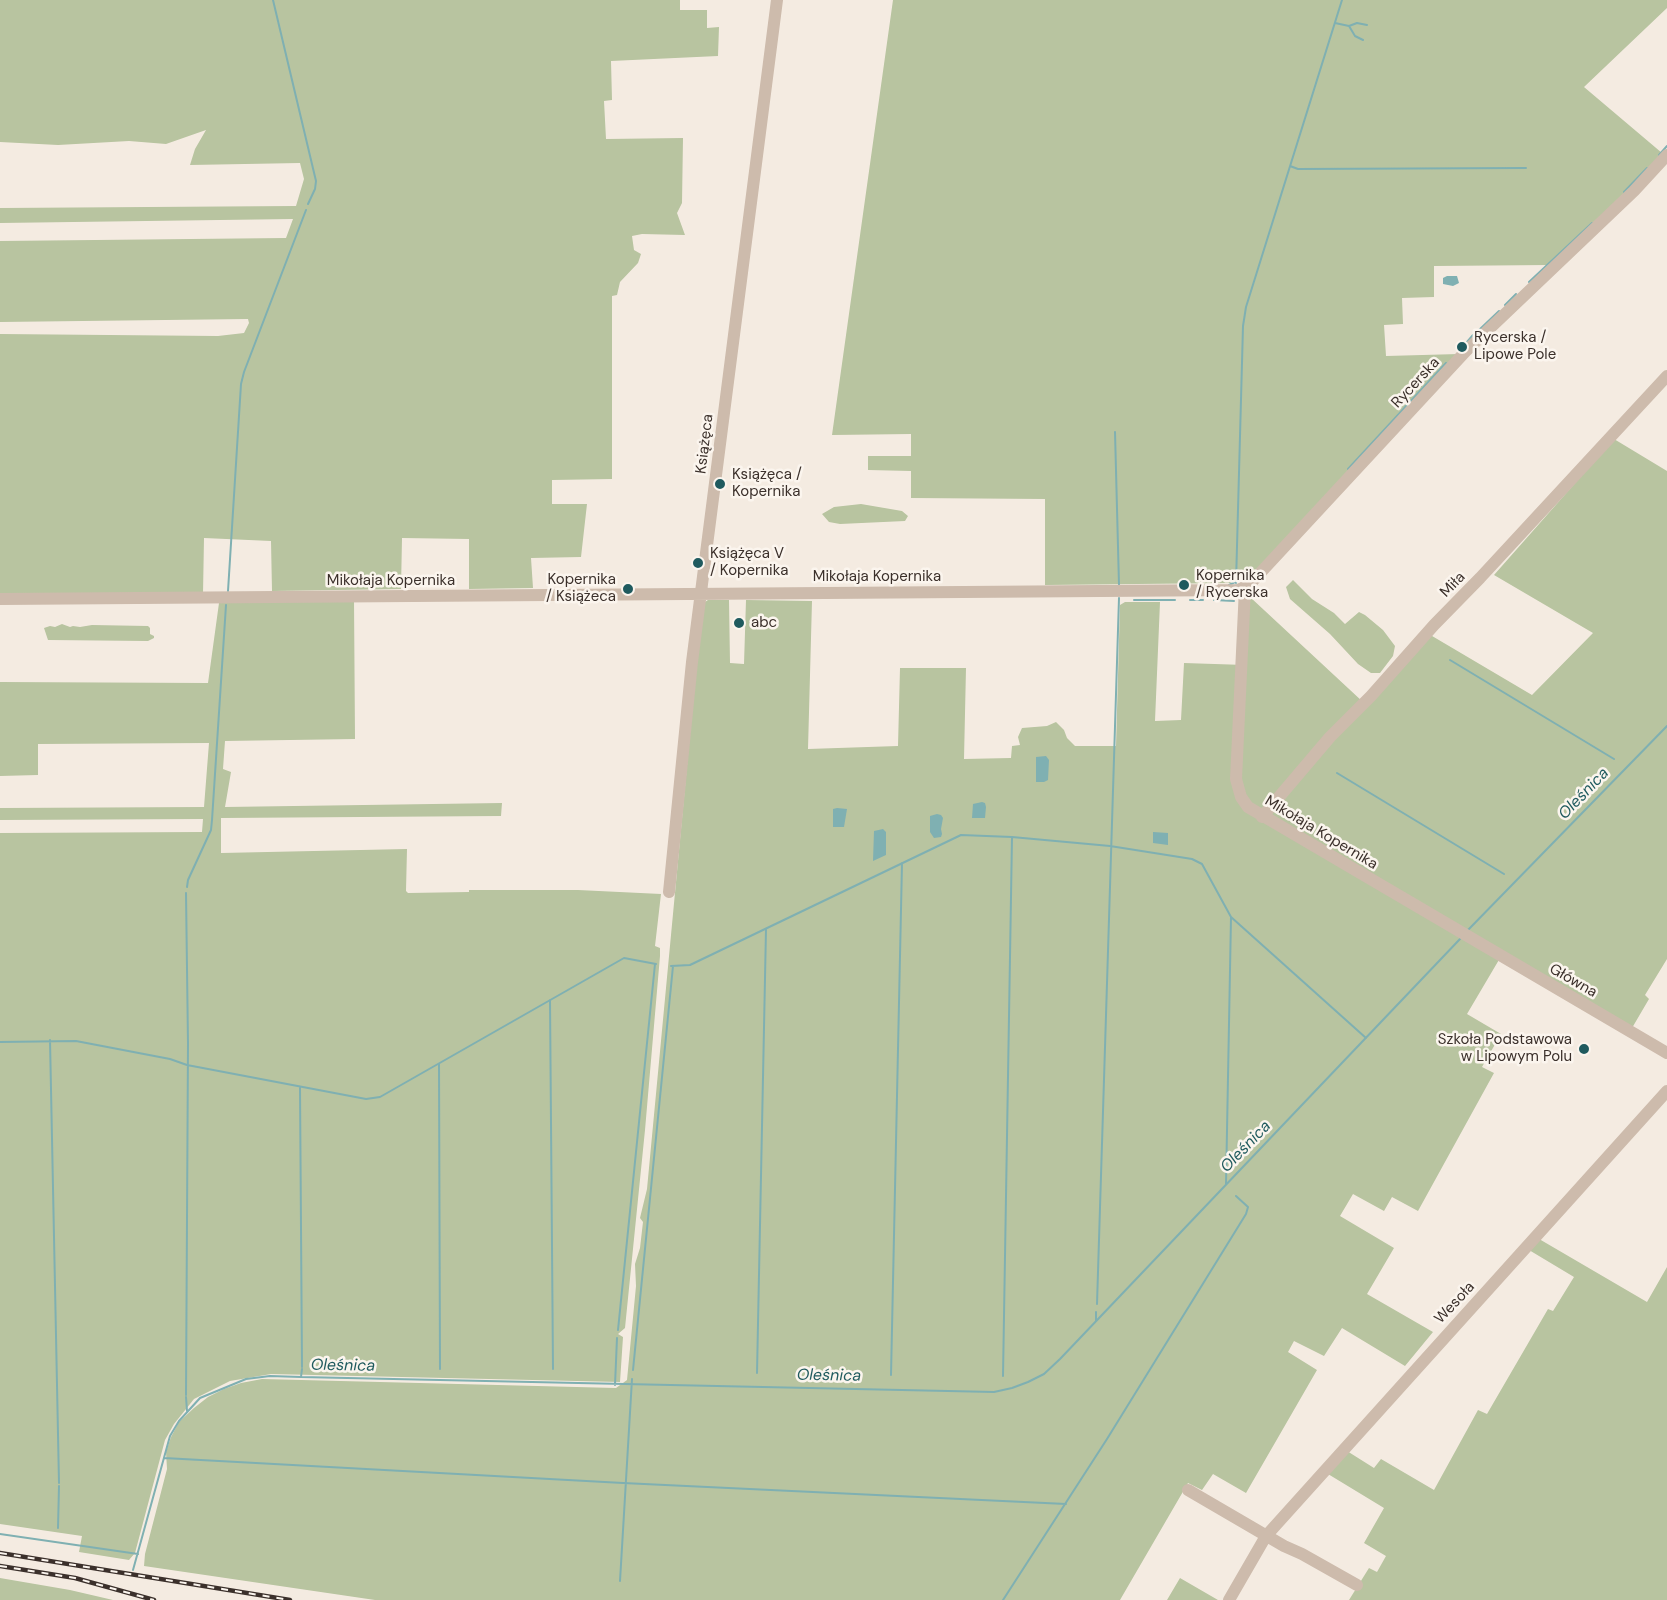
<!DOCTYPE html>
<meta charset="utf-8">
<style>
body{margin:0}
canvas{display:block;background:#f4ebe1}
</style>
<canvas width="1667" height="1600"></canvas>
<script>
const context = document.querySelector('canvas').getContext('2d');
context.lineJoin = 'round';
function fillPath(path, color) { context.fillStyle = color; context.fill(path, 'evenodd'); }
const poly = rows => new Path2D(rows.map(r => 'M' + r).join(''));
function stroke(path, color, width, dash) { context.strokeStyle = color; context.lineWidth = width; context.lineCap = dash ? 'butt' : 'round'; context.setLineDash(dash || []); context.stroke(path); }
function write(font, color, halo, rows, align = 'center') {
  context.font = font + ' "DM Sans",sans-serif'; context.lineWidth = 5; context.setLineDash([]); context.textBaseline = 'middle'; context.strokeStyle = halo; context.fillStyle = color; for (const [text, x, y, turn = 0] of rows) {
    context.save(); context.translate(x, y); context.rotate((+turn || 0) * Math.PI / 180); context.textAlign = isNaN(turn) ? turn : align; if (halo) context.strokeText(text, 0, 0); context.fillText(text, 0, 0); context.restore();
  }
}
const green = poly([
 [0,0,680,0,680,10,707,10,707,28,719,27,718,56,611,61,612,100,604,101,606,139,683,138,682,203,677,213,685,235,642,234,632,236,634,250,641,254,638,263,620,282,617,295,612,296,612,479,552,480,552,504,587,504,581,557,531,558,533,588,469,589,469,539,402,538,401,589,272,591,271,541,204,538,203,594,0,594,0,334,218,336,244,333,249,323,248,319,0,322,0,241,286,238,293,219,0,223,0,208,296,206,304,179,300,163,190,165,195,149,206,130,166,144,129,141,58,145,0,142],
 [893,0,1667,0,1667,8,1584,87,1662,153,1630,188,1549,265,1434,266,1434,297,1402,298,1403,324,1384,325,1386,356,1459,354,1257,570,1230,583,1045,585,1045,499,911,498,911,471,868,470,868,456,911,456,911,434,832,435],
 [1614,439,1667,471,1667,959,1645,995,1649,999,1632,1028,1503,953,1467,1014,1501,1034,1482,1067,1494,1073,1418,1211,1392,1197,1384,1211,1353,1194,1340,1216,1394,1248,1367,1294,1433,1332,1405,1366,1342,1328,1324,1356,1294,1341,1288,1352,1317,1370,1246,1493,1213,1474,1202,1490,1188,1483,1120,1600,375,1600,144,1566,145,1554,167,1469,166,1452,171,1437,179,1422,194,1408,208,1397,224,1389,241,1383,262,1379,616,1388,627,1380,636,1286,635,1264,640,1248,643,1222,640,1218,647,1189,702,607,705,602,708,600,729,600,730,663,744,664,746,600,812,601,808,749,898,746,900,668,966,668,964,759,1011,758,1012,746,1020,745,1018,737,1022,728,1047,726,1056,722,1064,730,1067,738,1075,746,1116,746,1120,605,1125,602,1160,602,1155,721,1181,720,1184,663,1245,665,1250,597,1363,702,1427,633,1532,695,1593,633,1494,575],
 [861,504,902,511,908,516,905,521,840,524,829,522,822,514,834,507],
 [1293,580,1312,599,1334,613,1345,624,1359,612,1365,615,1383,630,1395,646,1393,656,1380,673,1371,673,1358,664,1330,634,1290,599,1286,587],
 [354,599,355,739,225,741,223,769,231,772,225,807,502,803,501,816,221,818,221,853,407,849,406,891,408,893,469,892,469,890,578,890,661,894,655,946,660,948,660,956,645,1130,626,1318,625,1328,618,1334,623,1337,620,1382,271,1374,230,1381,194,1399,174,1424,165,1440,135,1553,129,1560,79,1552,82,1536,0,1524,0,833,202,832,203,819,0,820,0,808,204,807,209,743,38,744,38,775,0,776,0,682,208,683,219,603],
 [62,624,70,627,73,626,80,627,92,625,148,626,150,628,150,634,154,636,154,638,148,641,48,640,44,628,50,626,55,627],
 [1534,1236,1647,1302,1667,1267,1667,1600,1349,1600,1369,1568,1377,1572,1386,1556,1364,1543,1384,1508,1328,1474,1347,1451,1374,1468,1381,1459,1434,1490,1478,1410,1487,1414,1548,1309,1553,1311,1574,1277,1524,1247],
 [0,1578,70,1590,113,1600,0,1600],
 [1180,1578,1218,1600,1167,1600]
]);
const water = poly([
 [1447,276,1457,276,1459,283,1453,286,1443,284,1443,278],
 [1046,756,1049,760,1048,780,1044,782,1036,782,1036,757],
 [982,802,985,803,986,807,985,818,972,818,973,804],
 [837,808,847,809,844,827,833,827,833,809],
 [937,814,941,815,943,818,941,829,942,834,941,837,934,838,930,832,930,816],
 [883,829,886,832,886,855,873,861,874,831],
 [1153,832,1168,833,1168,845,1153,843]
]);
const stream = poly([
 [273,0,316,181,315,189,308,204],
 [1335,23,1349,26,1357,23,1367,25],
 [1349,26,1355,36,1363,40],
 [1659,155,1667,146],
 [1290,166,1298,169,1526,168],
 [1624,192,1647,168],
 [1529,282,1592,223],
 [1505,305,1516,294],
 [1479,330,1499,311],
 [1467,342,1473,335],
 [1115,432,1119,585],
 [1348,469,1446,363],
 [1236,583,1243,326,1246,307,1342,0],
 [1229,585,1253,573],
 [228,591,241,384,244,372,306,210],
 [1134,600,1175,600],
 [1190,600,1203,600],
 [1214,600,1234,601],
 [1450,660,1614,759],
 [1337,773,1504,874],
 [187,887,188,880,211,830,212,820,226,605],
 [1468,930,1667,726],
 [671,966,690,965,961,835,1012,837,1110,846,1192,859,1202,864,1231,917,1366,1038],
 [550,1000,553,1369],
 [50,1040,59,1483],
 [0,1042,76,1041,170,1059,187,1065,366,1099,380,1097,624,958,656,964],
 [439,1064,440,1369],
 [300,1088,302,1367],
 [1226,1184,1231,917],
 [1097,1304,1119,598],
 [1096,1312,1096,1321],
 [618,1330,655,964],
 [633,1370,673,966],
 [757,1373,766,929],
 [891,1375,902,863],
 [1003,1376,1012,837],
 [301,1377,302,1369],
 [615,1385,617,1338],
 [186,1395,188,1044,186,893],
 [186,1397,187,1411],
 [164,1458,623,1483,1066,1504],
 [58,1528,59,1486],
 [0,1534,138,1554],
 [133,1570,170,1436,179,1421,200,1398,246,1379,270,1376,301,1377,994,1392,1012,1388,1028,1382,1044,1374,1060,1359,1460,939],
 [620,1581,632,1379],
 [1003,1600,1107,1439,1246,1214,1248,1207,1236,1196]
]);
const minor = poly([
 [1245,588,1236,779,1241,797,1248,807,1667,1053],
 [0,599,1238,590,1250,584,1466,351,1634,191,1667,155],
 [1262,817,1330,737,1371,696,1434,625,1480,578,1667,376],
 [669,892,692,662,777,0],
 [1188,1490,1284,1546,1302,1554,1357,1585],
 [1229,1600,1266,1536,1667,1091]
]);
const rail = poly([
 [0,1553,290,1600],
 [0,1566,75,1578,154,1600]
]);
const markers = [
 [1462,347,6,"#1f5a5e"],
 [720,484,6,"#1f5a5e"],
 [698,563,6,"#1f5a5e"],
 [1184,585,6,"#1f5a5e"],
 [628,589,6,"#1f5a5e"],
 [739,623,6,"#1f5a5e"],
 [1584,1049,6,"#1f5a5e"]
];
const poiNames = [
 ["Rycerska /",1474,338],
 ["Lipowe Pole",1474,355],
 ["Książęca /",732,475],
 ["Kopernika",732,492],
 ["Książęca V",710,554],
 ["/ Kopernika",710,571],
 ["Kopernika",1196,576],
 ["/ Rycerska",1196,593],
 ["Kopernika",616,580,"right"],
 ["/ Książeca",616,597,"right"],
 ["abc",751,623],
 ["Szkoła Podstawowa",1572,1040,"right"],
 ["w Lipowym Polu",1572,1057,"right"]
];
const streetNames = [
 ["Rycerska",1416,383,-47],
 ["Książęca",705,444,-83],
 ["Mikołaja Kopernika",877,577],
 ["Mikołaja Kopernika",391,581],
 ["Miła",1453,585,-46],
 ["Mikołaja Kopernika",1321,833,31],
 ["Główna",1573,981,30],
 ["Wesoła",1455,1303,-47]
];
const waterNames = [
 ["Oleśnica",1584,794,-46],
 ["Oleśnica",1246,1147,-46],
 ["Oleśnica",343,1366,1],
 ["Oleśnica",829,1376,1]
];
fillPath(green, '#b8c4a0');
fillPath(water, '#7fb0b2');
stroke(stream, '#7fb0b2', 2);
stroke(minor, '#cdbbac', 12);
stroke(rail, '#3b302b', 4.5);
stroke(rail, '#fbf5ee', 2, [7]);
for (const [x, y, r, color] of markers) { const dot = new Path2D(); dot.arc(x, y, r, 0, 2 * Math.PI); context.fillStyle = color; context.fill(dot); stroke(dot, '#fbf5ee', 2); }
write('15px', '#3b302b', '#fbf5ee', poiNames, 'left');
write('15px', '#3b302b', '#fbf5ee', streetNames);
write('italic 16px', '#1f5a5e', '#fbf5ee', waterNames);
</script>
